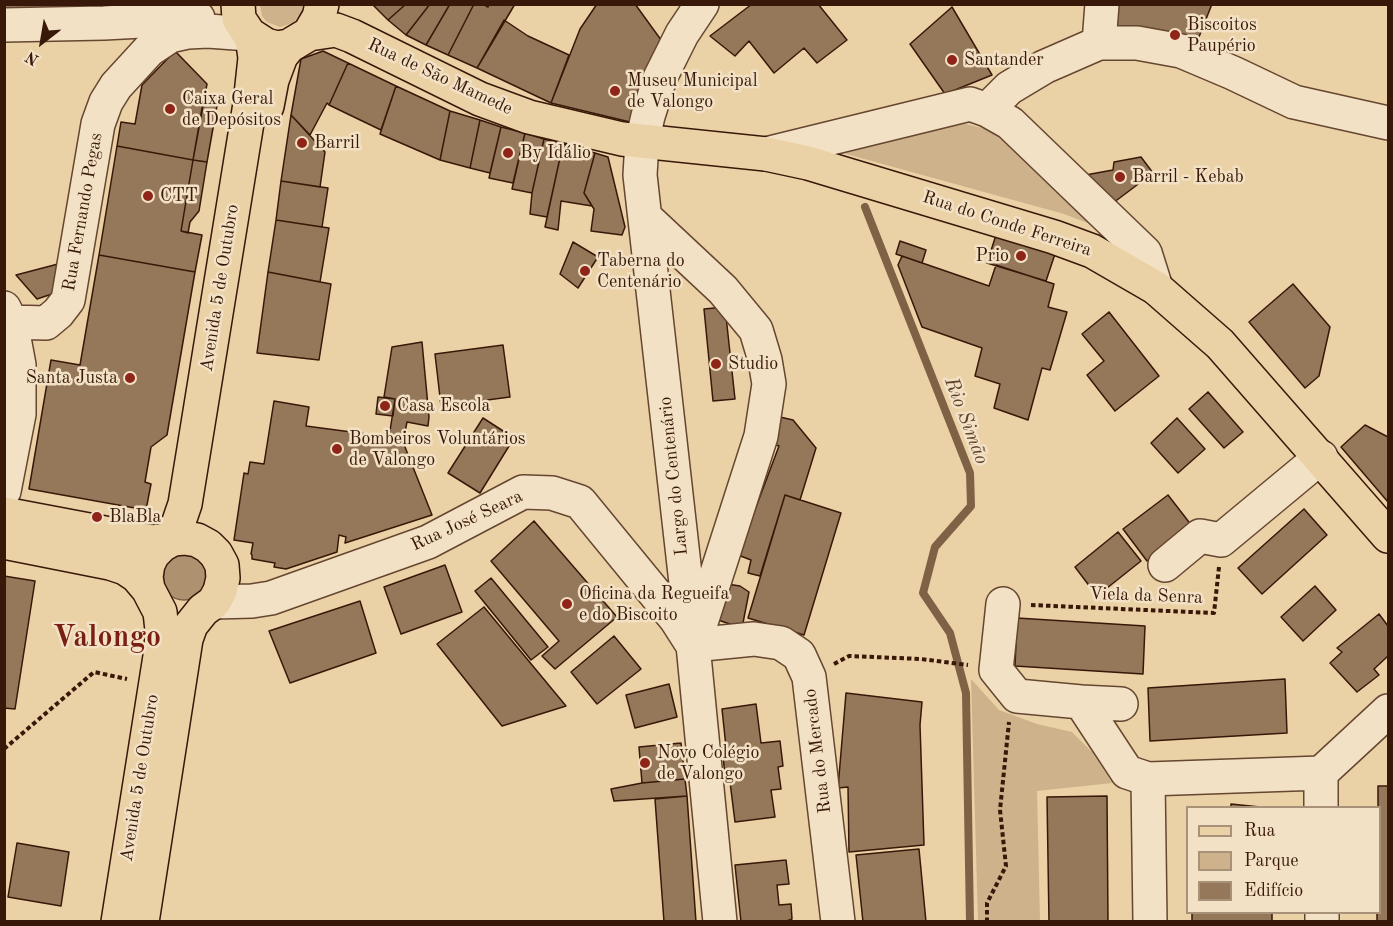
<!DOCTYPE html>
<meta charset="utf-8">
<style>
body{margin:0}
#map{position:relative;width:1393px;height:926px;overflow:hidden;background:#ebd1a6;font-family:"Old Standard TT",serif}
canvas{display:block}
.frame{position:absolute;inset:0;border:6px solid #381808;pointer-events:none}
.legend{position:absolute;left:1186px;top:806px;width:195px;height:108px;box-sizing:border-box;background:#f2e1c5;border:2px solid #a89179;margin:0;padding:8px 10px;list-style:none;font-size:18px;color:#381808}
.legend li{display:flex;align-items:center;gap:12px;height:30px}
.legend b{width:30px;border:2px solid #a89179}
.north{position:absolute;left:12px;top:12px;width:60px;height:60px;-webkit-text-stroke:4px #f2e1c5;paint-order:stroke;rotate:211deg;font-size:16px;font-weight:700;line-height:24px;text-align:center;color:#381808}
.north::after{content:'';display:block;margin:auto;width:21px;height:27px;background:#381808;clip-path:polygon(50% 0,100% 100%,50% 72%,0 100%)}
</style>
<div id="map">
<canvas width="1393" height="926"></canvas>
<div class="frame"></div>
<ul class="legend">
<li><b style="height:8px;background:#ebd1a6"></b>Rua</li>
<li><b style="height:16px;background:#cdb28b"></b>Parque</li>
<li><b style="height:16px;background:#95785a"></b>Edifício</li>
</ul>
<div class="north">N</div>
</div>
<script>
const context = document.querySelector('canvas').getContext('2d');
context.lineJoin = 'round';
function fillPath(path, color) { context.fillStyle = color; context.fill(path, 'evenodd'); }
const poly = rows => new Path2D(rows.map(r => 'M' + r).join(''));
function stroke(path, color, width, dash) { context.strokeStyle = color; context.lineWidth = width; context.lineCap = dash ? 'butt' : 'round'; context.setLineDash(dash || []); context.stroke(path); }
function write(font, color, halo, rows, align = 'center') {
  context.font = font + ' "Old Standard TT",serif'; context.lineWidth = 5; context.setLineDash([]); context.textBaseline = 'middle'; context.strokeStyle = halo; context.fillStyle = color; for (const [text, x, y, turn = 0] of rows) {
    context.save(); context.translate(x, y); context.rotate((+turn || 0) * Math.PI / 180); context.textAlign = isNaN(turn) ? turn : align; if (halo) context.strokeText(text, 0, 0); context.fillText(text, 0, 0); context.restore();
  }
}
const green = poly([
 [260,5,303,4,303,5,302,12,293,23,280,27,267,22,262,16],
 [959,122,1000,133,1101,228,1064,214,839,152],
 [971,679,999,710,1037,724,1072,732,1092,752,1112,783,1037,791,1040,921,978,921]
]);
const water = poly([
 '161 577a23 23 0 1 1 46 0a23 23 0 1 1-46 0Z'
]);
const stream = poly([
 [865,207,970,473,971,506,935,547,923,593,950,633,966,693,970,922]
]);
const building = poly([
 [4,4,115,4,117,10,4,9,4,4],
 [372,4,406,4,388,20,372,4],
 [406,4,430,4,406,35,388,20,406,4],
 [430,4,450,4,426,45,406,35,430,4],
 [450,4,474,4,448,55,426,45,450,4],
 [474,4,483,4,488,7,489,4,515,4,477,68,448,55,474,4],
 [597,4,635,4,664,44,630,122,551,103,580,29,597,4],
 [752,4,818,4,847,40,817,63,804,48,774,73,749,41,735,56,710,36,752,4],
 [1108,4,1212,4,1195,47,1107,24,1108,4],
 [952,7,992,75,945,94,910,44,952,7],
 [504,20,528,36,569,55,551,103,477,68,504,20],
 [175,51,207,84,193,160,117,146,121,122,135,124,142,85,175,51],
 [323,51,348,63,329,105,327,103,310,135,291,115,301,59,323,51],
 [348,63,396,86,381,130,329,105,348,63],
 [396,86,450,111,440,160,380,134,396,86],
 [204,97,218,100,207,162,193,160,204,97],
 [450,111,480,120,470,168,440,160,450,111],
 [291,115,325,152,320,187,281,181,291,115],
 [480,120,501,127,490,173,470,168,480,120],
 [501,127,525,133,513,183,489,178,501,127],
 [525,133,544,139,532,193,512,189,525,133],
 [544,139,563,144,547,217,530,214,532,193,544,139],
 [563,144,595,153,584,193,592,206,561,201,558,230,545,227,563,144],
 [117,146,193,160,181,231,202,235,195,272,99,255,117,146],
 [595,153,608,157,625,227,622,235,591,231,594,209,584,193,595,153],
 [1141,157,1153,173,1109,206,1080,176,1113,170,1114,162,1141,157],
 [193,160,207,162,199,211,190,222,188,233,181,231,193,160],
 [281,181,328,188,322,227,276,220,281,181],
 [276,220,329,228,320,282,268,272,276,220],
 [996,235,1055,254,1046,281,987,263,996,235],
 [900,241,926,250,922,263,896,254,900,241],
 [573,242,598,257,578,288,560,274,573,242],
 [99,255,195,272,167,435,151,447,145,482,151,484,146,510,29,489,51,360,80,365,99,255],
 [902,256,989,286,996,265,1054,284,1048,307,1067,312,1050,370,1042,368,1028,420,994,408,1000,384,975,376,982,348,922,327,898,265,902,256],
 [58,264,61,291,37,299,16,275,58,264],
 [268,272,331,284,319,360,257,353,268,272],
 [1293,284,1330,327,1319,376,1305,388,1249,322,1293,284],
 [725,307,735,399,713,401,704,309,725,307],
 [1109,312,1159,376,1115,411,1087,375,1104,361,1082,334,1109,312],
 [422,342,429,417,428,426,407,422,403,442,432,515,345,543,346,537,339,535,337,552,286,569,274,567,275,563,252,559,252,555,251,554,253,543,234,540,244,473,248,474,250,462,264,464,274,401,309,407,306,426,389,437,395,399,384,397,392,347,422,342],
 [503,345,510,397,441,406,435,354,503,345],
 [1208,392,1243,432,1224,448,1189,409,1208,392],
 [378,397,395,399,393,416,376,414,378,397],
 [780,417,793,420,816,448,800,500,785,495,760,576,748,573,751,560,738,555,779,446,770,443,780,417],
 [483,418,514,438,480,493,448,473,483,418],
 [1177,418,1205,449,1178,473,1151,443,1177,418],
 [1365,425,1388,437,1388,502,1341,447,1365,425],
 [785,495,841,513,804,635,748,618,785,495],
 [1168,495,1192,526,1147,561,1123,529,1168,495],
 [1304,509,1327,535,1262,594,1238,568,1304,509],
 [534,521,617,617,555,669,542,656,559,641,491,561,534,521],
 [1118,532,1141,561,1097,596,1075,567,1118,532],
 [445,565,462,612,401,634,384,587,445,565],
 [4,576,35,581,15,709,4,708,4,576],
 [491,578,548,647,531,660,475,591,491,578],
 [727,584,740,586,749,592,742,628,712,618,727,584],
 [1315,586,1336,610,1303,641,1281,617,1315,586],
 [360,601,376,653,290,683,269,631,360,601],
 [484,607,566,706,502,726,437,644,484,607],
 [1379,614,1388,626,1388,656,1374,669,1379,675,1357,692,1330,663,1342,652,1337,648,1379,614],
 [1017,618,1145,626,1143,674,1015,666,1017,618],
 [614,636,641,669,597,704,571,672,614,636],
 [1285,679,1287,733,1150,741,1148,688,1285,679],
 [669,684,677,717,635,728,626,695,669,684],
 [846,693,922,702,920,725,924,845,849,852,848,787,838,788,846,693],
 [756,704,761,743,780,741,783,766,778,767,781,789,771,790,775,817,735,822,730,782,726,783,722,748,726,747,722,709,756,704],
 [681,743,685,779,642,783,639,747,681,743],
 [685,779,687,796,614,801,611,789,642,783,685,779],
 [1378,786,1388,786,1388,922,1377,922,1377,912,1380,912,1380,808,1378,808,1378,786],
 [687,796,696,922,664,922,655,799,687,796],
 [1107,796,1108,922,1049,922,1047,797,1107,796],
 [1231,804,1270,808,1231,808,1231,804],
 [17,843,69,852,61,906,8,897,17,843],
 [919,849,926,922,863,922,856,855,919,849],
 [786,860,789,884,777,885,779,905,791,904,792,919,784,922,741,922,735,865,786,860],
 [1192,912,1272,912,1272,922,1192,922,1192,912]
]);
const path = poly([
 [1031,605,1214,613,1219,567],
 [834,664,849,656,921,659,968,665],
 [4,749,94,672,127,679],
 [987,922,987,903,1006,866,1000,810,1009,722]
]);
const minor = poly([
 [702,4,682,34,660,78,648,116,642,142,640,175,693,645,720,922],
 [4,25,104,23,198,18],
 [1099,43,1102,4],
 [987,110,1009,88,1044,67,1099,43,1137,43,1181,51,1233,73,1294,102,1388,123],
 [766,154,970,104,987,110,1010,123,1145,253,1156,288],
 [646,218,723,290,756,330,765,360,769,384,761,436,697,635],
 [4,308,11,322,19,365,19,414,4,491],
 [11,322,46,323,58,313,68,300,98,124,106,102,116,86,149,50,170,36,188,32,208,31,249,34],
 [1165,565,1200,536,1221,540,1321,457],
 [214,602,252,601,271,598,428,542,523,492,552,493,580,502,676,619,692,644],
 [1003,604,996,670,1017,696,1081,702,1127,772,1148,779],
 [693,645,754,639,781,643,799,655,809,677,838,922],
 [1081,702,1121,704],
 [1321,773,1321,808],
 [1322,912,1322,922],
 [1150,922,1148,779,1321,773,1388,711]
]);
const major = poly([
 [238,4,239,19,249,34,266,45,277,48,289,46,309,34,319,17,322,4],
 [309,34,336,30,352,36,480,99,529,117,622,139,766,154,808,163,1054,237,1092,251,1156,288,1220,344,1388,536],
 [267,106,272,80,281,56,289,46],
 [4,514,152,542,173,539],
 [173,539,185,504,250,104,255,58,253,43,249,34],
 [4,542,110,563,125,568,137,576,148,589],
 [118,922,161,650,162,630,160,612,148,589,146,577,148,564,153,554,162,545,173,539,185,538,197,540,208,546,216,554,222,565,223,578,220,591,214,602,203,610,191,625,186,639,142,922]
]);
const markers = [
 [1175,35,6,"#8f2418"],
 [952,60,6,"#8f2418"],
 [615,91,6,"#8f2418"],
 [170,109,6,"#8f2418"],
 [302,143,6,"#8f2418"],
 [508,153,6,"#8f2418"],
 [1120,177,6,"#8f2418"],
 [148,196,6,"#8f2418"],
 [1021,256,6,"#8f2418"],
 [585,271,6,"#8f2418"],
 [716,364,6,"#8f2418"],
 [130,378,6,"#8f2418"],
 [385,406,6,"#8f2418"],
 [337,449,6,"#8f2418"],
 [97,517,6,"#8f2418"],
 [567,604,6,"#8f2418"],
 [645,763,6,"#8f2418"]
];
const poiNames = [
 ["Biscoitos",1187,25],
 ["Paupério",1187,46],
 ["Santander",964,60],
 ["Museu Municipal",627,81],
 ["de Valongo",627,102],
 ["Caixa Geral",182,99],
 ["de Depósitos",182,120],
 ["Barril",314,143],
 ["By Idálio",520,153],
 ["Barril - Kebab",1132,177],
 ["CTT",160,196],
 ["Prio",1009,256,"right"],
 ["Taberna do",597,261],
 ["Centenário",597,282],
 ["Studio",728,364],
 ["Santa Justa",118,378,"right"],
 ["Casa Escola",397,406],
 ["Bombeiros Voluntários",349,439],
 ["de Valongo",349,460],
 ["BlaBla",109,517],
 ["Oficina da Regueifa",579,594],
 ["e do Biscoito",579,615],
 ["Novo Colégio",657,753],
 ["de Valongo",657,774]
];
const streetNames = [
 ["Rua de São Mamede",440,77,25],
 ["Rua Fernando Pegas",83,212,-80],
 ["Rua do Conde Ferreira",1007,224,18],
 ["Avenida 5 de Outubro",220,288,-81],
 ["Largo do Centenário",674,476,-96],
 ["Rua José Seara",467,521,-25],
 ["Viela da Senra",1146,596,2],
 ["Rua do Mercado",818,751,-97],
 ["Avenida 5 de Outubro",140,778,-81]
];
const waterNames = [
 ["Rio Simão",966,421,69]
];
const townNames = [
 ["Valongo",107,638]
];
fillPath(green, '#cdb28b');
fillPath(water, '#ae9270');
stroke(water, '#7f6146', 1.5);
stroke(stream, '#7f6146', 8);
fillPath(building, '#95785a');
stroke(building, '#381808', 1.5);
stroke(minor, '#654630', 36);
stroke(major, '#381808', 36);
stroke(path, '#381808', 4, [4.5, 3]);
stroke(minor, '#f2e1c5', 33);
stroke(major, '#ebd1a6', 33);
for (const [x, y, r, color] of markers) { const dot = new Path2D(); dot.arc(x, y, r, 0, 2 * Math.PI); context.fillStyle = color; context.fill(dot); stroke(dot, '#f2e1c5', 2); }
write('18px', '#381808', '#f2e1c5', poiNames, 'left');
write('18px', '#381808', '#f2e1c5', streetNames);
write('italic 20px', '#61432c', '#f2e1c5', waterNames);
write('bold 30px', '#7a1f14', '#f2e1c5', townNames);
</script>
